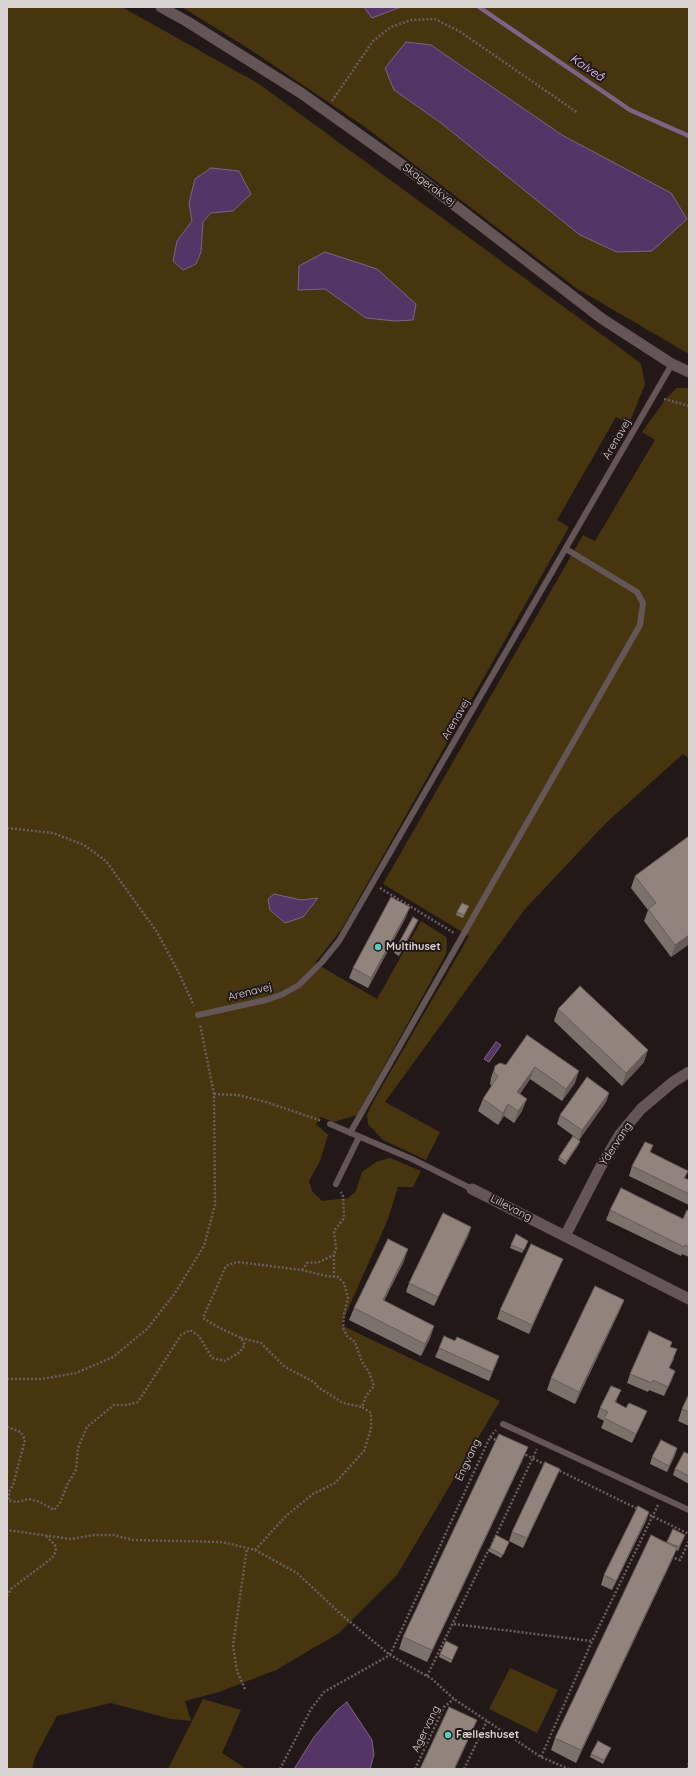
<!DOCTYPE html>
<meta charset="utf-8">
<style>
body{margin:0}
#map{position:relative;width:696px;height:1776px;overflow:hidden;background:#231818;font-family:Quicksand,sans-serif}
canvas{display:block}
.frame{position:absolute;inset:0;border:8px solid #dbd3d2;pointer-events:none}
</style>
<div id="map">
<canvas width="696" height="1776"></canvas>
<div class="frame"></div>
</div>
<script>
const context = document.querySelector('canvas').getContext('2d');
context.lineJoin = 'round';
function fillPath(path, color) { context.fillStyle = color; context.fill(path, 'evenodd'); }
const poly = rows => new Path2D(rows.map(r => 'M' + r).join(''));
function stroke(path, color, width, dash) { context.strokeStyle = color; context.lineWidth = width; context.lineCap = dash ? 'butt' : 'round'; context.setLineDash(dash || []); context.stroke(path); }
function write(font, color, halo, rows, align = 'center') {
  context.font = font + ' Quicksand,sans-serif'; context.lineWidth = 4; context.setLineDash([]); context.textBaseline = 'middle'; context.strokeStyle = halo; context.fillStyle = color; for (const [text, x, y, turn = 0] of rows) {
    context.save(); context.translate(x, y); context.rotate((+turn || 0) * Math.PI / 180); context.textAlign = isNaN(turn) ? turn : align; if (halo) context.strokeText(text, 0, 0); context.fillText(text, 0, 0); context.restore();
  }
}
const green = poly([
 [7,7,122,7,259,84,631,356,641,364,645,384,629,424,616,417,557,520,569,527,341,930,315,963,377,999,421,921,446,937,447,943,446,954,357,1115,334,1122,320,1117,316,1124,328,1135,320,1161,309,1181,312,1191,322,1201,348,1198,356,1191,362,1172,376,1162,390,1158,421,1171,413,1187,398,1187,388,1219,341,1325,500,1401,397,1575,339,1633,276,1670,219,1692,185,1701,191,1721,171,1719,111,1703,57,1716,36,1755,32,1769,7,1769],
 [251,194,233,211,211,213,203,222,201,252,196,264,183,270,173,261,177,241,192,221],
 [182,7,689,7,689,354,576,288,365,127,254,52],
 [431,45,562,135,590,151,441,123,394,90],
 [677,388,689,388,689,759,683,754,607,822,525,909,385,1102,440,1132,426,1160,383,1140,368,1124,367,1115,373,1102,469,936,383,884,583,535,595,541,655,440,642,432,668,396],
 [510,1668,558,1690,537,1733,489,1709],
 [203,1699,241,1710,222,1753,247,1769,168,1769]
]);
const water = poly([
 [364,7,405,7,398,8,372,18,364,7],
 [406,42,431,45,562,135,671,193,687,219,652,251,617,252,580,235,441,123,394,90,385,68,406,42],
 [211,168,239,171,251,194,233,211,211,213,203,222,201,252,196,264,183,270,173,261,177,241,192,221,189,203,195,179,211,168],
 [325,252,377,269,416,304,413,320,395,321,366,318,325,289,298,290,299,266,325,252],
 [274,894,301,900,318,898,303,917,285,923,270,910,268,899,274,894],
 [496,1042,501,1045,489,1062,484,1059,496,1042],
 [347,1702,372,1740,374,1755,370,1769,294,1769,314,1737,337,1710,347,1702]
]);
const stream = poly([
 [479,7,630,110,689,136]
]);
const path = poly([
 [332,101,373,41,391,27,411,20,435,19,459,31,578,113],
 [664,399,689,406],
 [7,828,53,833,84,845,106,861,157,932,180,975,194,1006],
 [380,888,454,933],
 [214,1094,238,1095,266,1102,322,1121],
 [302,1270,307,1263,319,1262,334,1255],
 [334,1277,334,1255,336,1248,334,1231,344,1218,343,1196,341,1192],
 [241,1338,261,1343,285,1367,314,1382,318,1387,343,1403,362,1407],
 [7,1379,42,1379,76,1373,113,1357,147,1329,175,1293,204,1246,215,1205,214,1094,200,1024],
 [7,1427,21,1432,25,1440,13,1485,9,1492,9,1501,17,1502,29,1499,40,1502,54,1510,60,1503,68,1483,76,1470,78,1448,87,1427,114,1405,127,1405,138,1402,181,1335,190,1330,199,1336,212,1358,225,1361,240,1352,245,1345,241,1338,216,1326,203,1318,226,1266,237,1262,302,1270,326,1276,338,1277,344,1283,348,1298,344,1314,343,1328,347,1336,355,1342,362,1362,369,1372,374,1386,366,1396,362,1407,371,1413,371,1429,364,1451,335,1483,313,1494,287,1515,255,1550,222,1542,133,1540,114,1535,94,1535,71,1539,7,1530],
 [490,1437,496,1430],
 [522,1453,546,1465],
 [556,1469,638,1509],
 [646,1513,689,1534],
 [492,1544,537,1449],
 [255,1550,297,1573,343,1616,390,1655,490,1437,498,1441],
 [671,1557,680,1560,689,1541],
 [7,1596,11,1589,52,1558,56,1551,55,1545,46,1536],
 [454,1624,592,1641],
 [427,1676,489,1549],
 [245,1689,237,1671,233,1645,247,1548],
 [541,1757,592,1641,658,1505],
 [280,1769,311,1709,324,1692,390,1655,432,1679,454,1699,541,1757,569,1769],
 [415,1769,444,1707,454,1699],
 [464,1769,487,1721],
 [688,1769,689,1762]
]);
const service = poly([
 [198,1015,266,1000,283,994,299,985,322,962,339,941,672,364],
 [330,1124,412,1159,472,1189],
 [350,1133,640,625,643,603,637,592,566,549],
 [336,1184,359,1137],
 [503,1424,689,1510]
]);
const minor = poly([
 [472,1189,689,1299],
 [565,1236,600,1168,620,1134,641,1109,673,1082,689,1072]
]);
const tertiary = poly([
 [161,7,188,22,301,93,405,167,601,318,672,364,689,372]
]);
const wall = poly([
 [689,836,689,946,688,945,671,957,644,921,648,910,631,888,635,876],
 [467,910,463,918,456,915,457,912],
 [406,917,368,988,349,978,353,968],
 [417,923,399,956,394,953,395,950],
 [558,1009,644,1062,622,1086,554,1021],
 [527,1035,575,1083,562,1101,530,1079,520,1094,522,1111,514,1123,504,1116,498,1125,478,1111,483,1099,492,1086,490,1084,491,1078,495,1066,506,1065],
 [609,1093,606,1102,579,1140,557,1124,560,1115],
 [580,1141,579,1144,565,1165,558,1160,559,1157],
 [650,1153,688,1171,685,1178,689,1180,689,1205,629,1176,632,1166],
 [610,1210,683,1219,689,1211,689,1257,682,1254,681,1256,606,1220],
 [471,1227,468,1236,434,1306,406,1292,409,1283],
 [528,1241,522,1253,510,1248,511,1245],
 [563,1259,559,1268,529,1334,497,1319,500,1310],
 [404,1261,384,1301,434,1326,430,1338,421,1356,349,1320,354,1308],
 [624,1300,619,1312,575,1404,547,1390,551,1378],
 [455,1341,499,1356,489,1381,435,1357,439,1348],
 [671,1347,674,1359,669,1368,675,1371,664,1396,649,1390,648,1392,627,1383,630,1374],
 [689,1394,689,1426,678,1421,682,1409],
 [617,1400,616,1402,626,1408,647,1411,643,1420,632,1443,601,1428,604,1421,597,1417,600,1408],
 [528,1447,523,1459,427,1662,399,1649,403,1637],
 [677,1448,675,1455,667,1472,650,1464,652,1457],
 [689,1454,689,1484,673,1475,675,1469],
 [556,1478,523,1548,509,1541,512,1532],
 [649,1512,646,1521,612,1590,601,1585,604,1575],
 [673,1529,684,1538,678,1551,676,1550,672,1560,576,1763,551,1750,555,1738,666,1543],
 [508,1545,501,1558,488,1551,490,1548],
 [458,1647,451,1663,439,1657,440,1654],
 [611,1748,603,1764,590,1757,591,1754]
]);
const shadedWall = poly([
 [410,907,406,917,368,988,371,978],
 [418,920,417,923,399,956,400,952],
 [689,935,689,943,688,945,671,957,675,945],
 [648,1050,644,1062,622,1086,626,1073],
 [535,1067,530,1079,513,1104,517,1092],
 [579,1071,575,1083,562,1101,566,1089],
 [609,1093,606,1102,579,1140,582,1130],
 [527,1099,522,1111,514,1123,518,1111],
 [508,1104,504,1116,498,1125,503,1113],
 [580,1141,579,1144,565,1165,566,1162],
 [471,1227,468,1236,434,1306,438,1297],
 [408,1249,404,1261,378,1312,383,1300],
 [563,1259,559,1268,529,1334,532,1325],
 [624,1300,619,1312,575,1404,579,1392],
 [434,1326,430,1338,421,1356,425,1344],
 [499,1356,496,1365,489,1381,492,1372],
 [675,1371,672,1380,664,1396,668,1387],
 [528,1447,523,1459,427,1662,432,1650],
 [677,1448,675,1455,667,1472,669,1466],
 [560,1469,556,1478,523,1548,527,1538],
 [649,1512,646,1521,612,1590,616,1581],
 [677,1548,672,1560,576,1763,581,1750],
 [477,1720,472,1732,455,1769,454,1769]
]);
const building = poly([
 [689,836,689,935,675,945,648,909,656,903,635,876,689,836],
 [391,897,410,907,371,978,353,968,391,897],
 [462,903,469,906,464,915,457,912,462,903],
 [413,917,418,920,400,952,395,950,413,917],
 [580,986,648,1050,626,1073,558,1009,580,986],
 [527,1035,579,1071,566,1089,535,1067,517,1092,527,1099,518,1111,508,1104,503,1113,483,1099,498,1076,494,1072,495,1066,500,1063,506,1065,527,1035],
 [587,1077,609,1093,582,1130,560,1115,587,1077],
 [573,1136,580,1141,566,1162,559,1157,573,1136],
 [645,1142,653,1145,650,1152,688,1171,684,1178,689,1180,689,1194,632,1166,645,1142],
 [621,1188,683,1219,687,1210,689,1211,689,1247,685,1245,684,1247,610,1210,621,1188],
 [443,1213,471,1227,438,1297,409,1283,443,1213],
 [516,1234,528,1241,524,1250,511,1245,516,1234],
 [388,1239,408,1249,383,1300,434,1326,425,1344,354,1308,388,1239],
 [531,1244,563,1259,532,1325,500,1310,531,1244],
 [595,1286,624,1300,579,1392,551,1378,595,1286],
 [649,1331,672,1342,670,1347,677,1349,669,1368,675,1371,668,1387,653,1380,652,1383,630,1374,649,1331],
 [444,1336,455,1341,457,1337,499,1356,492,1372,439,1348,444,1336],
 [611,1386,621,1390,615,1402,626,1408,629,1403,647,1411,636,1434,604,1418,608,1412,600,1408,611,1386],
 [689,1394,689,1412,682,1409,689,1394],
 [499,1434,528,1447,432,1650,403,1637,499,1434],
 [661,1440,677,1448,669,1466,652,1457,661,1440],
 [684,1452,689,1454,689,1476,675,1469,684,1452],
 [545,1462,560,1469,527,1538,512,1532,545,1462],
 [638,1506,649,1512,616,1581,604,1575,638,1506],
 [673,1529,685,1535,679,1547,667,1542,673,1529],
 [496,1535,509,1542,503,1555,490,1548,496,1535],
 [651,1535,677,1548,581,1750,555,1738,651,1535],
 [446,1641,458,1647,452,1660,440,1654,446,1641],
 [449,1707,477,1720,454,1769,420,1769,449,1707],
 [598,1741,611,1748,604,1760,591,1754,598,1741]
]);
const markers = [
 [378,947,4,"#59cebf"],
 [448,1735,4,"#59cebf"]
];
const streetNames = [
 ["Skagerakvej",429,185,37],
 ["Arenavej",617,439,-60],
 ["Arenavej",456,719,-60],
 ["Arenavej",250,992,-14],
 ["Ydervang",616,1144,-57],
 ["Lillevang",511,1208,27],
 ["Engvang",468,1460,-65],
 ["Agervang",426,1729,-64]
];
const poiNames = [
 ["Multihuset",386,947],
 ["Fælleshuset",456,1735]
];
const waterNames = [
 ["Kalveå",587,68,34]
];
fillPath(green, '#46350f');
fillPath(water, '#553466');
stroke(water, '#7d6486', 1);
stroke(stream, '#7d6486', 4.5);
stroke(path, '#685f5e', 2.5, [2, 2]);
stroke(service, '#645656', 6);
stroke(minor, '#645656', 11);
stroke(tertiary, '#645656', 11);
fillPath(wall, '#7c726c');
fillPath(shadedWall, '#655c58');
fillPath(building, '#90847d');
stroke(building, '#655c58', 1);
for (const [x, y, r, color] of markers) { const dot = new Path2D(); dot.arc(x, y, r, 0, 2 * Math.PI); context.fillStyle = color; context.fill(dot); stroke(dot, '#231818', 1.5); }
write('11px', '#dbd3d2', '#231818', streetNames);
write('bold 11px', '#dbd3d2', '#231818', poiNames, 'left');
write('italic 12px', '#eaccfc', '#231818', waterNames);
</script>
